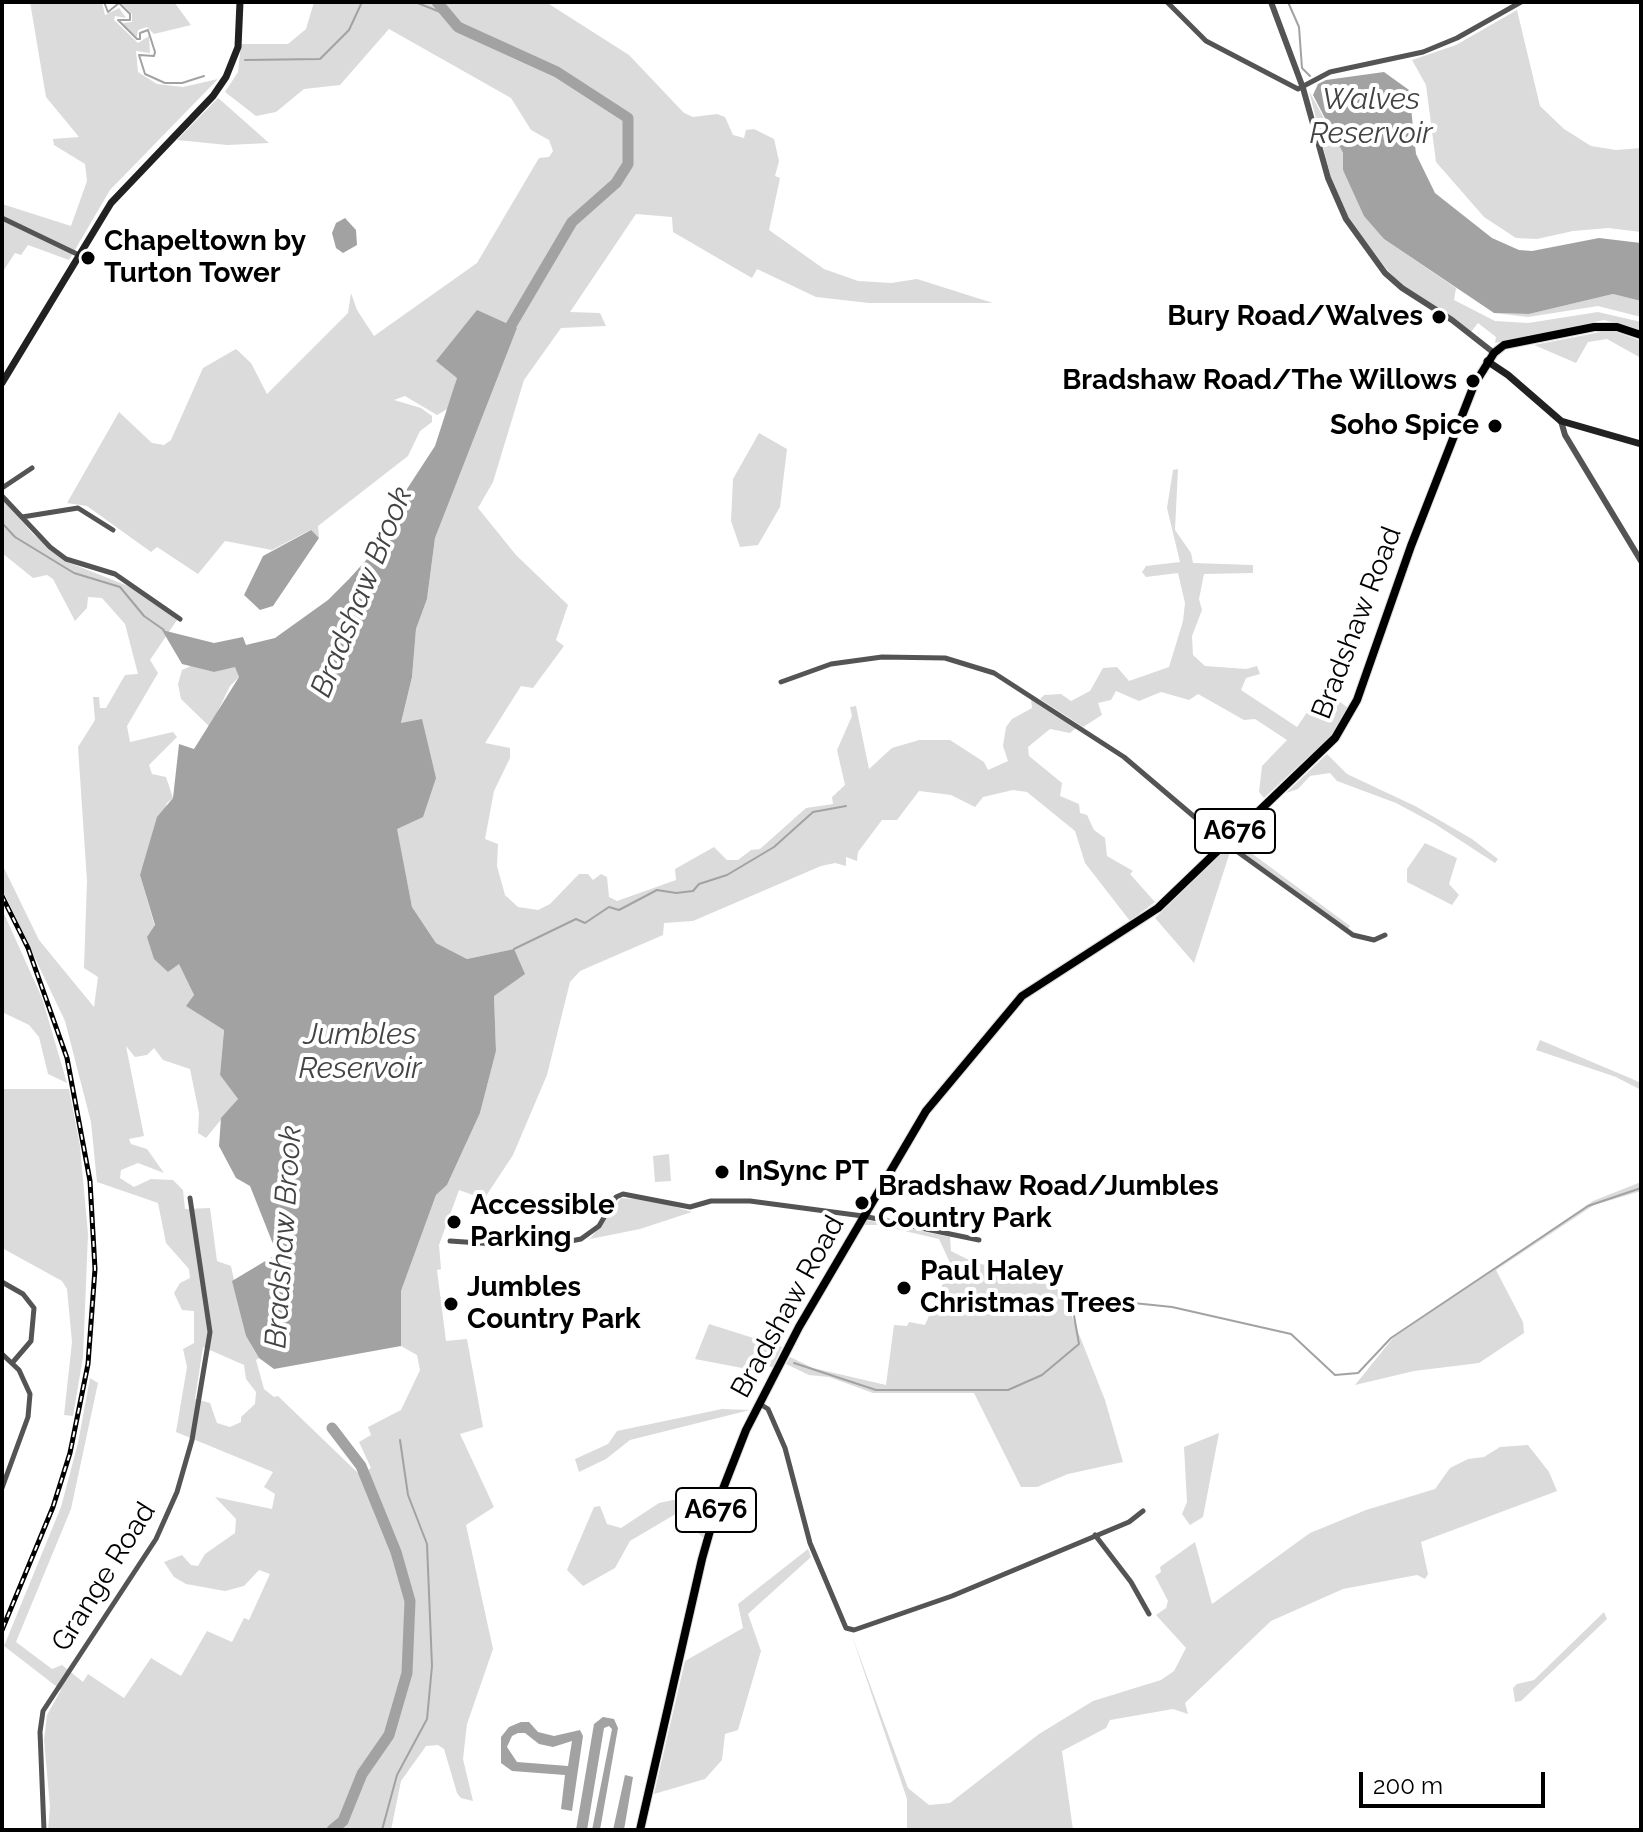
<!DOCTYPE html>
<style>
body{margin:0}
#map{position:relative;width:1643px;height:1832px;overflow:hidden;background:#fff;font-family:Raleway,sans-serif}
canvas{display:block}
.frame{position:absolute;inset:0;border:4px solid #000;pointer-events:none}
.scale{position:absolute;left:1359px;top:1772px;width:186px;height:36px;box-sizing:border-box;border:4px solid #000;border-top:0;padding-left:10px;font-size:24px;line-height:28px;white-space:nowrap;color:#000;-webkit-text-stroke:6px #fff;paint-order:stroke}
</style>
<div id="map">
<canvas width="1643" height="1832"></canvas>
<div class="frame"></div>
<div class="scale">200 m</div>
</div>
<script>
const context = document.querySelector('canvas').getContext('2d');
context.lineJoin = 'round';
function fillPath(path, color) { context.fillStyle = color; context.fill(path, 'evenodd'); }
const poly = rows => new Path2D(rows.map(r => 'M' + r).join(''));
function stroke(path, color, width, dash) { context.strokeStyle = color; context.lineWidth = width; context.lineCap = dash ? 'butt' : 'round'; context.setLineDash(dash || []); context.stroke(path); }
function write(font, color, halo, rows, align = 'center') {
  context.font = font + ' Raleway,sans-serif'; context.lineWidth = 8; context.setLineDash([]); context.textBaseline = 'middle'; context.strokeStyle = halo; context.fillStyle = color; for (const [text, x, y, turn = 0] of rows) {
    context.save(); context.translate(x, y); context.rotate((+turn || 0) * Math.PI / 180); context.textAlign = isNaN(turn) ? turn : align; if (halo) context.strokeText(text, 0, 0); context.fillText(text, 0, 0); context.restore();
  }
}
const green = poly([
 [30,2,102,2,105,15,119,8,126,18,115,16,114,20,138,43,149,36,150,53,136,51,138,72,157,84,183,87,218,79,110,190,69,260,28,245,21,255,15,253,2,273,2,204,71,226,87,181,85,164,54,145,53,139,79,137,46,97],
 [120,2,174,2,191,25,154,34,147,27,138,30,137,37,125,28,123,23,132,22,132,14],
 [314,2,549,4,629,55,684,113,693,117,717,114,725,117,733,135,744,138,746,130,754,129,774,139,779,161,775,176,780,178,769,230,824,269,858,281,891,283,917,279,993,303,869,303,816,297,757,269,752,278,673,232,672,217,636,214,570,312,600,313,606,326,561,328,524,380,493,482,478,508,516,555,568,605,556,640,564,646,533,688,521,686,485,743,510,748,510,758,494,791,485,839,498,844,497,866,505,895,518,907,538,910,550,904,579,874,588,874,593,880,601,874,607,877,609,897,617,901,676,880,675,869,714,847,727,860,738,860,751,850,760,849,806,808,833,804,832,797,845,785,837,750,852,716,850,707,856,706,869,769,892,748,919,740,950,740,984,762,988,770,1008,761,1003,746,1006,727,1012,719,1032,708,1031,699,1076,728,1070,733,1050,729,1028,747,1029,756,1062,783,1060,796,1079,804,1080,813,1087,815,1094,830,1105,838,1107,856,1133,871,1130,874,1155,902,1130,921,1085,863,1075,831,1027,792,1013,790,983,797,975,807,951,795,919,791,897,820,882,820,858,852,857,861,846,857,846,866,835,863,821,866,693,921,664,923,663,935,580,971,570,982,547,1075,513,1155,484,1199,459,1190,439,1245,441,1269,437,1270,446,1341,467,1339,483,1427,460,1434,494,1507,466,1525,493,1649,467,1724,463,1759,473,1801,461,1798,457,1793,444,1749,438,1745,426,1746,401,1781,391,1830,48,1830,50,1807,44,1740,47,1715,61,1690,4,1646,61,1507,78,1443,90,1378,98,1383,71,1509,16,1642,52,1669,62,1665,83,1682,88,1674,124,1698,151,1658,181,1676,207,1631,232,1642,244,1618,249,1620,270,1574,259,1570,244,1586,225,1591,186,1584,174,1577,164,1562,182,1555,191,1565,198,1566,205,1554,235,1533,236,1519,215,1497,272,1509,275,1494,264,1487,273,1472,176,1432,187,1367,183,1349,194,1343,194,1311,182,1310,174,1293,180,1283,190,1278,189,1269,166,1243,158,1203,97,1182,91,1122,65,1021,2,889,2,864,39,940,94,1007,98,977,84,968,87,881,78,747,95,720,93,697,99,697,100,708,106,708,125,675,138,674,125,624,102,598,88,597,87,608,75,621,53,579,47,575,33,578,2,553,2,498,33,534,65,561,138,590,177,620,150,660,158,673,127,726,130,742,173,732,177,737,149,765,152,774,166,777,173,798,167,803,140,875,168,972,179,963,194,995,187,1006,224,1029,220,1075,238,1099,206,1138,198,1133,199,1113,190,1069,163,1060,154,1048,147,1055,135,1057,126,1046,144,1136,129,1139,131,1144,147,1149,164,1173,138,1163,121,1170,120,1178,134,1187,151,1179,173,1180,183,1190,185,1209,210,1208,217,1261,231,1266,246,1336,259,1358,256,1360,264,1389,274,1397,278,1396,360,1475,371,1468,359,1442,371,1435,368,1427,401,1410,420,1370,417,1355,401,1346,401,1291,436,1195,447,1185,480,1113,496,1051,494,996,514,949,467,959,436,943,412,907,396,829,401,724,412,677,416,629,427,599,435,538,517,328,457,378,449,408,437,415,405,396,394,400,421,408,432,416,432,422,420,431,408,456,318,526,319,538,310,530,272,550,225,541,198,574,157,547,151,552,87,506,67,503,119,412,152,443,164,445,171,440,203,368,236,349,251,363,267,394,348,313,351,293,357,310,374,336,477,263,539,158,549,157,553,151,549,140,531,130,511,98,389,29,340,85,304,89,276,112,256,116,225,92,238,72,241,44,288,44,306,29],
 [203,1347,244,1365,246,1379,256,1392,255,1404,241,1417,241,1422,230,1427,217,1423,210,1403,195,1399],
 [1517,10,1540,106,1564,129,1591,146,1616,150,1641,148,1641,232,1608,228,1573,231,1537,239,1516,238,1484,217,1436,162,1426,85,1412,60,1456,45],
 [1309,91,1343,153,1343,170,1384,239,1456,288,1454,300,1495,321,1528,323,1598,312,1641,322,1641,330,1604,320,1495,343,1496,337,1478,323,1471,332,1405,288,1388,271,1348,218,1331,178],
 [218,98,225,104,269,143,227,145,177,140],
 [1613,294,1641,301,1641,317,1598,306,1528,317,1494,313,1529,314],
 [1611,330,1641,341,1641,358,1607,339,1588,342,1576,363,1534,345],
 [759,433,787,449,780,507,758,545,740,547,731,521,733,479],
 [1178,469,1175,530,1191,553,1193,563,1253,565,1253,573,1204,574,1199,599,1202,610,1192,636,1193,655,1205,666,1246,669,1257,666,1260,674,1246,678,1241,690,1297,727,1310,708,1335,698,1348,708,1333,734,1264,798,1259,792,1262,766,1287,740,1255,719,1244,720,1198,694,1189,700,1161,692,1139,701,1116,691,1111,700,1098,703,1102,715,1083,727,1040,699,1044,695,1061,694,1071,701,1090,691,1103,668,1117,667,1129,681,1169,667,1183,621,1185,603,1178,573,1146,577,1142,572,1146,566,1180,562,1167,508,1173,470],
 [191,666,214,672,236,666,239,677,230,686,210,727,181,699,178,684,182,670],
 [1327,754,1347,774,1415,806,1472,839,1498,859,1495,863,1435,824,1396,803,1337,781,1330,773,1310,776,1298,789,1286,793],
 [1235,841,1350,926,1348,929,1231,845],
 [1425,843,1457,858,1449,884,1459,895,1452,905,1407,882,1407,869],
 [1226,849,1230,852,1194,963,1155,918],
 [2,909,42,998,67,1083,48,1074,39,1037,29,1025,2,1012],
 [1540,1040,1630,1078,1641,1083,1641,1090,1616,1077,1536,1050],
 [2,1089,69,1089,80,1146,88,1234,83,1357,73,1416,64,1415,72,1342,67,1289,62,1281,2,1248],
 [669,1154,671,1181,655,1182,653,1156],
 [1641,1182,1641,1191,1594,1205,1496,1270,1523,1322,1524,1333,1479,1363,1414,1371,1355,1385,1393,1338,1593,1201],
 [621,1198,653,1200,692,1212,640,1229,590,1239],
 [866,1220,950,1237,951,1251,971,1261,1036,1280,1080,1299,1069,1309,1105,1400,1123,1462,1068,1474,1037,1487,1021,1487,974,1393,873,1393,829,1377,809,1375,786,1364,790,1357,813,1368,886,1385,894,1325,907,1326,909,1322,925,1325,951,1265,939,1239,879,1225,864,1225],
 [709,1324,782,1347,773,1367,764,1366,763,1372,695,1359],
 [722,1409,750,1410,630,1440,606,1459,579,1472,575,1459,608,1444,617,1431],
 [1219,1433,1203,1517,1190,1525,1182,1514,1187,1502,1184,1447],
 [1528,1445,1549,1472,1557,1491,1421,1542,1428,1574,1425,1579,1417,1575,1343,1589,1271,1621,1185,1703,1188,1714,1173,1709,1110,1720,1106,1728,1062,1751,1073,1830,907,1829,907,1799,851,1633,908,1788,929,1805,950,1803,1039,1734,1093,1701,1161,1680,1174,1671,1186,1648,1156,1615,1166,1608,1168,1601,1155,1576,1161,1572,1160,1567,1195,1542,1212,1604,1310,1533,1366,1510,1435,1489,1450,1468,1468,1459,1484,1457,1500,1447],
 [673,1500,712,1506,704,1539,679,1512,630,1541,615,1568,583,1586,567,1570,594,1507,600,1506,607,1524,621,1528,659,1503],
 [808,1549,811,1557,748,1614,761,1651,738,1730,725,1734,722,1760,705,1779,654,1794,685,1661,743,1628,738,1604],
 [1604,1612,1607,1619,1521,1701,1515,1702,1513,1688,1517,1684,1534,1680]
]);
const water = poly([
 [1384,72,1409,90,1416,154,1435,193,1492,238,1519,250,1532,251,1599,238,1641,243,1641,301,1613,294,1529,314,1494,313,1384,239,1364,216,1343,170,1343,153,1313,95,1318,84,1326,80],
 [345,218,356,230,357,245,343,253,336,248,332,233,336,223],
 [477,310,517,328,435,538,427,599,416,629,412,677,401,723,422,719,436,778,423,817,397,829,412,907,436,943,467,959,514,949,525,974,494,996,496,1051,480,1113,447,1185,436,1195,401,1291,401,1346,274,1369,259,1358,246,1336,232,1281,277,1254,250,1186,236,1178,219,1146,221,1118,238,1099,220,1075,224,1030,186,1006,194,995,179,964,168,972,154,959,147,937,155,925,140,875,157,817,173,798,179,744,194,749,239,677,235,667,214,672,182,664,162,630,214,643,243,637,246,645,275,638,328,600,349,579,396,527,405,492,435,446,457,378,436,361],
 [311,530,319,538,273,606,260,610,244,595,263,556],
 [603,1717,614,1719,618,1728,600,1830,592,1830,612,1729,609,1726,604,1728,587,1830,576,1830,594,1724],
 [521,1722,529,1722,538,1732,554,1736,580,1730,583,1736,572,1811,561,1809,565,1775,512,1771,501,1763,501,1737,509,1727],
 [518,1733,525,1733,539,1744,553,1747,572,1741,568,1766,517,1762,507,1747,512,1736],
 [625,1775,633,1777,624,1830,613,1830]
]);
const stream = poly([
 [104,2,108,12,119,3,130,14,130,20,118,20,137,39,140,39,140,33,148,30,155,52,154,56,139,55,145,74,165,83,182,83,204,76],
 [415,2,448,15],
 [1288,2,1299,27,1302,68,1310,76],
 [245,60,320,59,349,30,362,2],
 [2,523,15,537,74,573,120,587,144,616,164,630],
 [514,949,576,919,585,923,609,907,619,910,657,890,676,893,693,891,699,884,727,875,774,847,813,812,846,806],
 [794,1363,876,1390,1008,1390,1042,1375,1079,1344,1073,1310,1076,1300,1085,1298,1172,1307,1291,1334,1335,1375,1358,1373,1391,1338,1588,1206,1641,1188],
 [382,1830,397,1775,427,1719,432,1666,427,1544,408,1495,400,1440]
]);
const river = poly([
 [437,2,458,27,557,72,628,118,628,164,616,183,572,222,506,334],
 [332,1830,343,1821,362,1774,389,1735,407,1673,410,1601,396,1552,361,1466,332,1428]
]);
const minor = poly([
 [1167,2,1206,41,1298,89,1330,72,1423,52,1457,38,1521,2],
 [2,218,79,255],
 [2,488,32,468],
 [2,496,50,547,66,559,115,574,180,619],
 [22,517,78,508,113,530],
 [781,682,831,664,882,657,945,658,994,673,1124,757,1224,842,1353,935,1374,940,1385,935],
 [450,1241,540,1247,581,1239,599,1226,616,1197,623,1194,690,1207,711,1201,750,1201,863,1216,979,1240],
 [2,1282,23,1294,34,1308,31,1341,13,1362],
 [2,1354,19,1370,30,1394,28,1417,2,1488],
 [760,1404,768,1409,785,1448,810,1543,846,1628,854,1630,952,1596,1129,1522,1143,1511],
 [1095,1535,1131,1582,1149,1614],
 [44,1830,40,1732,43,1711,156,1539,177,1492,192,1440,210,1332,190,1198]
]);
const tertiary = poly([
 [1271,2,1303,88,1328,178,1346,219,1385,273,1402,288,1452,320,1494,353],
 [1561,421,1565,435,1641,561]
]);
const secondary = poly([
 [1487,361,1508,375,1561,421,1641,444],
 [2,383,111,203,213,96,226,77,238,47,240,2]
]);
const primary = poly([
 [640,1830,702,1559,719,1499,746,1430,799,1327,926,1111,1022,996,1158,908,1335,738,1357,700,1411,546,1474,385,1494,353,1504,345,1594,327,1617,327,1641,335]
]);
const rail = poly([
 [2,896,28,948,67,1058,90,1181,95,1269,88,1364,70,1453,53,1507,2,1630]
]);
const markers = [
 [88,258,8,"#000"],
 [1439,317,8,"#000"],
 [1473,381,8,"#000"],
 [1495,426,8,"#000"],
 [722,1172,8,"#000"],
 [862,1203,8,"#000"],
 [454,1222,8,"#000"],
 [904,1288,8,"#000"],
 [451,1304,8,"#000"]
];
const shields = [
 [1235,831,80],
 [716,1510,80]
];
const shieldNames = [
 ["A676",1235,831],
 ["A676",716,1510]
];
const poiNames = [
 ["Chapeltown by",104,242],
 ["Turton Tower",104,274],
 ["Bury Road/Walves",1423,317,"right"],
 ["Bradshaw Road/The Willows",1457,381,"right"],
 ["Soho Spice",1479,426,"right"],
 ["InSync PT",738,1172],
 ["Bradshaw Road/Jumbles",878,1187],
 ["Country Park",878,1219],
 ["Accessible",470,1206],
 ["Parking",470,1238],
 ["Paul Haley",920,1272],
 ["Christmas Trees",920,1304],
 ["Jumbles",467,1288],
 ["Country Park",467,1320]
];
const streetNames = [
 ["Bradshaw Road",1357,623,-69],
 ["Bradshaw Road",788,1307,-61],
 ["Grange Road",104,1577,-58]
];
const waterNames = [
 ["Walves",1371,100],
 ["Reservoir",1371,134],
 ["Bradshaw Brook",362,592,-68],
 ["Jumbles",360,1035],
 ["Reservoir",360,1069],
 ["Bradshaw Brook",284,1237,-86]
];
fillPath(green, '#dbdbdb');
fillPath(water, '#a2a2a2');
stroke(stream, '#a2a2a2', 2);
stroke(river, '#a2a2a2', 11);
stroke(primary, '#dbdbdb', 10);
stroke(minor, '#545454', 5);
stroke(tertiary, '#545454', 6);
stroke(secondary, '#212121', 7);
stroke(primary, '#000', 8);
stroke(rail, '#000', 5);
stroke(rail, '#fff', 2, [6]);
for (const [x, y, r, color] of markers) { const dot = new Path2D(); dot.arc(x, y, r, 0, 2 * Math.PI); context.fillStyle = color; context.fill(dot); stroke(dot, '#fff', 3); }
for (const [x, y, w] of shields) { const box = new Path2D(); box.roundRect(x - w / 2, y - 22, w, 44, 6); context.fillStyle = '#fff'; context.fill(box); stroke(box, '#000', 2); }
write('bold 26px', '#000', null, shieldNames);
write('bold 28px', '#000', '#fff', poiNames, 'left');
write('28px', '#000', '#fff', streetNames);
write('italic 30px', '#434343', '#fff', waterNames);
</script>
